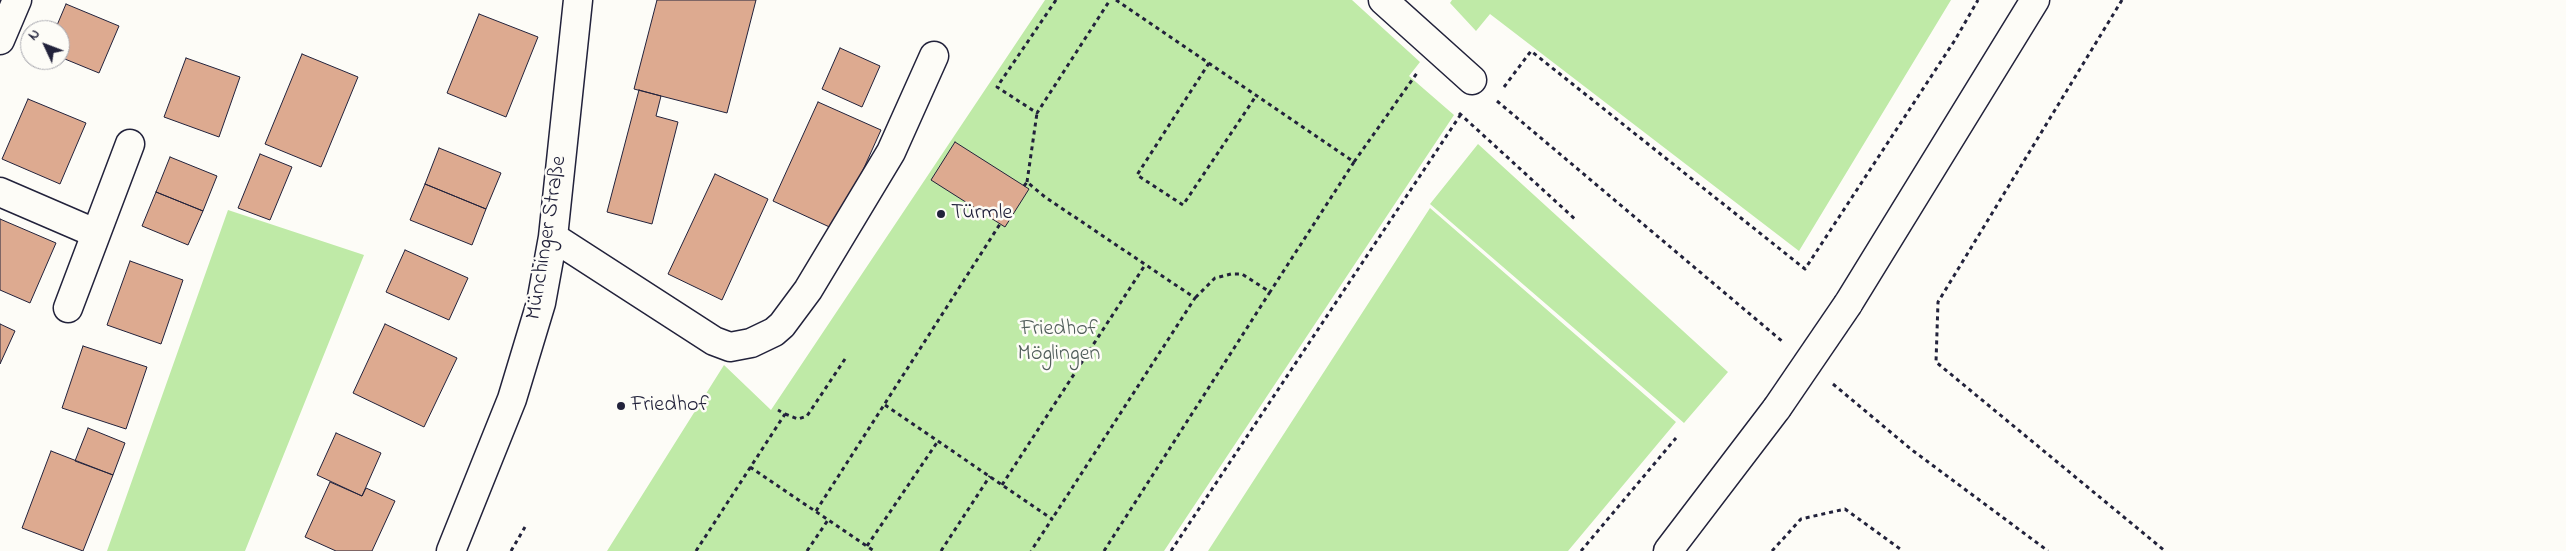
<!DOCTYPE html>
<meta charset="utf-8">
<style>
body{margin:0}
#map{position:relative;width:2566px;height:551px;overflow:hidden;background:#fdfcf7;font-family:"Indie Flower",sans-serif}
canvas{display:block}
.north{position:absolute;left:20px;top:20px;width:50px;height:50px;box-sizing:border-box;background:#fdfcf7;border:1px solid #a5a5ac;border-radius:50%;rotate:313deg;font-size:14px;font-weight:700;line-height:20px;text-align:center;color:#22223b}
.north::after{content:'';display:block;margin:auto;width:18px;height:22px;background:#22223b;clip-path:polygon(50% 0,100% 100%,50% 72%,0 100%)}
</style>
<div id="map">
<canvas width="2566" height="551"></canvas>
<div class="north">N</div>
</div>
<script>
const context = document.querySelector('canvas').getContext('2d');
context.lineJoin = 'round';
function fillPath(path, color) { context.fillStyle = color; context.fill(path, 'evenodd'); }
const poly = rows => new Path2D(rows.map(r => 'M' + r).join(''));
function stroke(path, color, width, dash) { context.strokeStyle = color; context.lineWidth = width; context.lineCap = dash ? 'butt' : 'round'; context.setLineDash(dash || []); context.stroke(path); }
function write(font, color, halo, rows, align = 'center') {
  context.font = font + ' "Indie Flower",sans-serif'; context.lineWidth = 5; context.setLineDash([]); context.textBaseline = 'middle'; context.strokeStyle = halo; context.fillStyle = color; for (const [text, x, y, turn = 0] of rows) {
    context.save(); context.translate(x, y); context.rotate((+turn || 0) * Math.PI / 180); context.textAlign = isNaN(turn) ? turn : align; if (halo) context.strokeText(text, 0, 0); context.fillText(text, 0, 0); context.restore();
  }
}
const green = poly([
 [1045,0,1352,0,1420,62,1409,76,1454,115,1164,551,607,551,724,365,771,410],
 [1452,0,1951,0,1799,251,1490,14,1476,31,1450,3],
 [1478,144,1728,372,1684,423,1430,204],
 [1430,208,1676,422,1568,551,1208,551],
 [228,210,364,255,245,551,107,551]
]);
const building = poly([
 [657,0,756,0,727,113,634,89,657,0],
 [66,4,119,26,99,73,60,57,60,30,55,30,66,4],
 [479,14,538,37,506,117,447,93,479,14],
 [840,48,880,66,862,107,822,89,840,48],
 [302,54,358,77,321,167,265,144,302,54],
 [186,58,240,77,219,137,164,117,186,58],
 [639,90,661,96,656,116,678,122,652,224,607,212,639,90],
 [28,99,86,123,60,184,2,159,28,99],
 [818,102,881,130,836,230,773,201,818,102],
 [955,142,1029,189,1005,227,931,180,955,142],
 [439,148,501,173,486,209,425,184,439,148],
 [260,154,292,167,270,220,238,208,260,154],
 [170,157,217,176,203,211,156,192,170,157],
 [715,174,768,199,722,300,668,274,715,174],
 [425,184,486,209,472,245,410,220,425,184],
 [156,192,203,211,188,245,142,226,156,192],
 [0,219,56,243,30,303,0,290,0,219],
 [405,250,468,278,449,320,386,292,405,250],
 [130,261,183,280,161,344,107,325,130,261],
 [0,324,15,331,0,364,0,324],
 [385,324,457,358,424,427,353,393,385,324],
 [83,346,147,367,126,429,62,408,83,346],
 [88,428,125,443,113,475,75,461,88,428],
 [336,433,381,453,362,496,317,475,336,433],
 [51,451,113,475,83,551,22,528,51,451],
 [330,482,362,496,366,488,395,501,372,551,336,551,305,537,330,482]
]);
const path = poly([
 [1056,0,997,87,1037,113,1110,0],
 [1116,0,1354,162,1270,292],
 [2122,0,1938,302,1936,362,2165,551],
 [1209,63,1137,175,1183,205,1256,96],
 [1504,87,1531,51,1805,269,1955,40,1978,0],
 [1497,101,1783,342],
 [1459,113,1576,220],
 [1354,162,1417,73],
 [1027,182,1037,113],
 [1024,186,1027,182,1045,197,1195,298,1052,519],
 [1833,384,1912,450,2048,551],
 [885,405,1052,519,1031,551],
 [785,414,798,419,807,416,845,359],
 [750,467,874,551],
 [1002,485,1145,265],
 [816,511,1000,224],
 [867,546,938,441],
 [511,551,525,527],
 [696,551,785,414,778,410],
 [807,551,828,520],
 [941,551,990,476],
 [1104,551,1270,292,1242,274,1231,274,1215,278,1195,298],
 [1171,551,1461,114],
 [1581,551,1676,438],
 [1772,551,1801,519,1845,509,1903,551]
]);
const minor = poly([
 [1383,0,1472,80],
 [0,40,17,0],
 [0,192,95,233],
 [553,237,714,341,730,347,751,343,774,332,782,325,808,290,891,152,934,56],
 [68,308,130,144],
 [451,551,512,399,541,303,553,237,578,0]
]);
const major = poly([
 [1848,304,2035,0],
 [1668,551,1777,408]
]);
const majorBridge = poly([
 [1777,408,1848,304]
]);
const markers = [
 [941,214,5,"#22223b"],
 [621,406,5,"#22223b"]
];
const poiNames = [
 ["Türmle",951,214],
 ["Friedhof",631,406]
];
const streetNames = [
 ["Münchinger Straße",548,238,-81]
];
const parkNames = [
 ["Friedhof",1059,330],
 ["Möglingen",1059,355]
];
fillPath(green, '#bfeaa7');
fillPath(building, '#ddaa90');
stroke(building, '#22223b', 1);
stroke(minor, '#22223b', 31);
stroke(major, '#22223b', 31);
stroke(path, '#22223b', 3, [4, 4]);
stroke(minor, '#fdfcf7', 28);
stroke(major, '#fdfcf7', 28);
stroke(majorBridge, '#22223b', 31, []);
stroke(majorBridge, '#fdfcf7', 28);
for (const [x, y, r, color] of markers) { const dot = new Path2D(); dot.arc(x, y, r, 0, 2 * Math.PI); context.fillStyle = color; context.fill(dot); stroke(dot, '#fdfcf7', 2); }
write('22px', '#22223b', '#fdfcf7', poiNames, 'left');
write('22px', '#22223b', '#fdfcf7', streetNames);
write('22px', '#515e5b', '#fdfcf7', parkNames);
</script>
